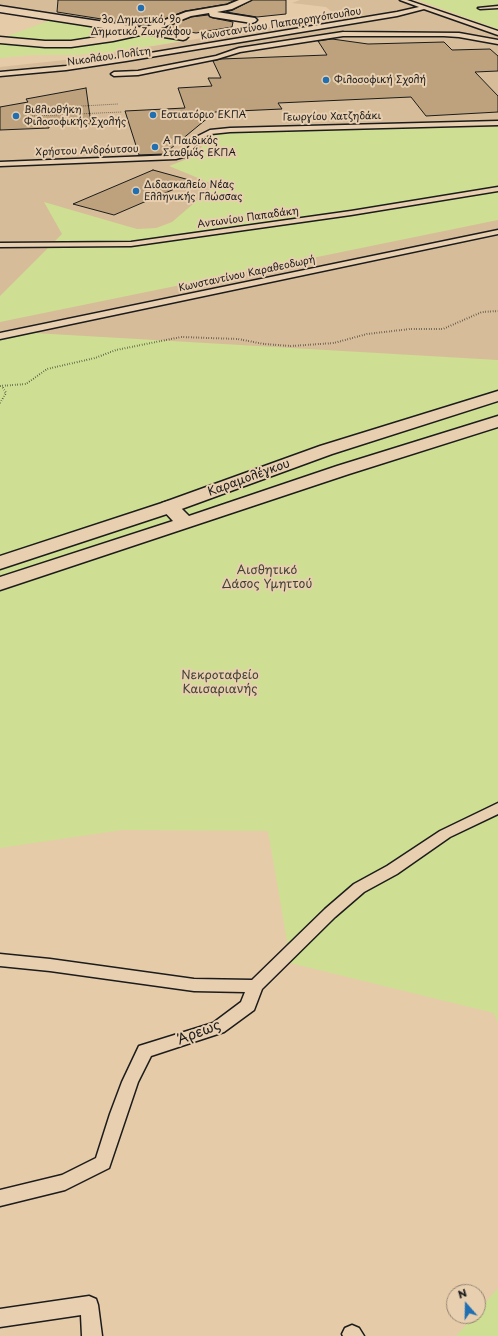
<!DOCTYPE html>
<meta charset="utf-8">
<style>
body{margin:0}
#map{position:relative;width:498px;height:1336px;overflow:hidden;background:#e6cba9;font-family:"Playpen Sans",sans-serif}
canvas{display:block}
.north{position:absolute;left:446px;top:1284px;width:40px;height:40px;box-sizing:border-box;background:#e8cfb0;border:1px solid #968775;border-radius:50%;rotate:340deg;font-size:11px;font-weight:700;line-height:16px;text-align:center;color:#1c1c1c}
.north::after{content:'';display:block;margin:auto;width:14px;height:18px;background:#1f6fb2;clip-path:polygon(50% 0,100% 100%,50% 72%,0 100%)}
</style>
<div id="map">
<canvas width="498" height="1336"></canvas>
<div class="north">N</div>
</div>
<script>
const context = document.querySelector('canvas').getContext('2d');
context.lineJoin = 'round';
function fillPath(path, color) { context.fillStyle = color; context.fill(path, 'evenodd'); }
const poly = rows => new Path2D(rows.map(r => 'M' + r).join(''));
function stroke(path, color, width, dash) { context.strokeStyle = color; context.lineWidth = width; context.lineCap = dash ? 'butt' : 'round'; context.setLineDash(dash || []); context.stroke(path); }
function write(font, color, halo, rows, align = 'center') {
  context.font = font + ' "Playpen Sans",sans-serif'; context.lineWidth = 4; context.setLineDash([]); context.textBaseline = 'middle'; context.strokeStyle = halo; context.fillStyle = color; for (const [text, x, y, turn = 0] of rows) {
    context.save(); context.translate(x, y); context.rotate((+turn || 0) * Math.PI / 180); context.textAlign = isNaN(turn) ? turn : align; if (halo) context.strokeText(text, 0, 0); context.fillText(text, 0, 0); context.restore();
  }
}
const built = poly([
 [0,0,201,0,137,26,0,5],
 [300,0,409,0,498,32,498,386,0,544,0,67,74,59,337,16,326,7,292,3]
]);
const green = poly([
 [418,0,498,0,498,29],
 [54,19,128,30,107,36,69,42,45,42,2,38],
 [145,33,187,40,113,52,76,55,33,55,0,58,0,44,43,47,73,46,119,40],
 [498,127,498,220,0,322,0,296,62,234,44,202,137,229,156,228,172,222,215,185,169,166,195,156,209,137,225,132],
 [0,331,498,360,498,1024,494,1013,282,961,288,947,268,831,122,830,0,848],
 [498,1288,498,1336,456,1336,474,1316,478,1316,478,1311]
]);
const building = poly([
 [58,0,235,0,227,4,185,11,146,26,57,12,58,0],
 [252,0,286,0,286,14,257,17,226,12,233,10,252,0],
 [208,15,213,18,233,22,232,27,196,33,164,28,191,17,208,15],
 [332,39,368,44,444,42,452,50,490,49,498,56,498,71,475,72,498,96,498,112,426,116,411,97,278,103,282,109,215,112,164,154,139,155,125,111,185,108,178,88,212,86,208,78,221,78,213,61,221,59,327,55,318,41,332,39],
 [86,88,91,124,49,125,49,128,0,130,0,107,28,102,26,99,86,88],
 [153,170,193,181,114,215,73,204,153,170]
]);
const pathFar1 = poly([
 [29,109,118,104],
 [32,116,122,112]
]);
const path = poly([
 [0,386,26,384,47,369,95,358,116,350,181,337,238,339,264,344,291,346,334,343,367,334,410,329,443,329,482,312,498,311],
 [0,403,6,393,2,386]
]);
const lane = poly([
 [400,0,407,0,498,31,498,35,424,9,397,16,126,61,66,70,0,76,0,72,66,66,126,57,397,12,419,7,400,0],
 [498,6,498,8,480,9,478,8,498,6],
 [343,32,459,33,498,40,498,44,459,37,444,36,343,36,240,52,217,59,138,75,114,76,111,74,114,72,138,71,216,56,239,48,343,32],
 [498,121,498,125,230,132,211,134,202,138,187,156,176,159,0,166,0,162,176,155,183,154,198,136,210,130,230,128,498,121],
 [498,187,498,191,351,215,131,246,0,247,0,243,131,242,351,211,498,187],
 [498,230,498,234,0,339,0,333,498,230],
 [498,803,498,814,450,837,397,874,364,892,335,917,262,989,254,1010,224,1032,151,1056,138,1082,109,1168,65,1190,0,1206,0,1190,62,1175,96,1158,110,1114,122,1082,139,1046,213,1023,241,1002,245,992,194,991,50,971,0,966,0,954,50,959,194,979,252,980,325,909,354,884,387,866,440,831,498,803],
 [89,1296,96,1299,98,1305,102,1336,82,1336,81,1315,0,1327,0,1309,89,1296],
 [352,1325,359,1328,364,1336,343,1336,342,1334,345,1328,352,1325]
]);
const street = poly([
 [239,0,251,0,232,9,217,12,255,18,257,20,255,22,252,23,213,17,210,16,209,13,191,16,156,30,186,35,188,37,186,39,183,40,145,34,113,41,71,47,45,47,0,43,0,37,45,41,71,41,129,32,0,12,0,6,144,28,186,12,227,5,239,0],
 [498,416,498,427,349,474,0,590,0,577,173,521,160,507,162,503,169,501,176,503,189,516,337,466,498,416]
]);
const secondary = poly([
 [498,391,498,401,332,454,176,511,0,569,0,556,162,503,320,446,498,391]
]);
const markers = [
 [141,8,4,"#1f6fb2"],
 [326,80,4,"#1f6fb2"],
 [153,115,4,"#1f6fb2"],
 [16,116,4,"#1f6fb2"],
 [155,147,4,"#1f6fb2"],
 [136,191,4,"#1f6fb2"]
];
const farPoinames = [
 ["3ο Δημοτικό, 9ο",141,20,"center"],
 ["Δημοτικό Ζωγράφου",141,32,"center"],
 ["Φιλοσοφική Σχολή",334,80],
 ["Βιβλιοθήκη",24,110],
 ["Φιλοσοφικής Σχολής",24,122],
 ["Εστιατόριο ΕΚΠΑ",161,115],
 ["Α Παιδικός",163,141],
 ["Σταθμός ΕΚΠΑ",163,153],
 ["Διδασκαλείο Νέας",144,185],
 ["Ελληνικής Γλώσσας",144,197]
];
const farStreetnames = [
 ["Κωνσταντίνου Παπαρρηγόπουλου",281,24,-9],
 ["Νικολάου Πολίτη",109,57,-8],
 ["Γεωργίου Χατζηδάκι",332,117,-1],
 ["Χρήστου Ανδρόυτσου",87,151,-2],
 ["Αντωνίου Παπαδάκη",248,218,-8],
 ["Κωνσταντίνου Καραθεοδωρή",247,274,-12]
];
const streetNames = [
 ["Καραμολέγκου",249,478,-20]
];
const parkNames = [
 ["Αισθητικό",267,571],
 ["Δάσος Υμηττού",267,585],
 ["Νεκροταφείο",220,676],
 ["Καισαριανής",220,690]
];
const nearStreetnames = [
 ["Άρεως",199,1033,-21]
];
fillPath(built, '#d6bc99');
fillPath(green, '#cede92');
fillPath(building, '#bda27d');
stroke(building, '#1c1c1c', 1);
stroke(lane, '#1c1c1c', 3);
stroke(street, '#1c1c1c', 3);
stroke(secondary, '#1c1c1c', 3);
stroke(pathFar1, '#1c1c1c', 1, [0.5, 1.5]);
stroke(path, '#1c1c1c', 2, [0.5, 2]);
fillPath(lane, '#e8cfb0');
fillPath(street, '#e8cfb0');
fillPath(secondary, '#e8cfb0');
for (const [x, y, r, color] of markers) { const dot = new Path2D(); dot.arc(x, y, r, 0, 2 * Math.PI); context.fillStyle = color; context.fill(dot); stroke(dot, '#e8cfb0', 1.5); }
write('10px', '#1c1c1c', '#e8cfb0', farPoinames, 'left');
write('10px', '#1c1c1c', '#e8cfb0', farStreetnames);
write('12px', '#1c1c1c', '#e8cfb0', streetNames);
write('12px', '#404334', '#e8cfb0', parkNames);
write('14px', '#1c1c1c', '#e8cfb0', nearStreetnames);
</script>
